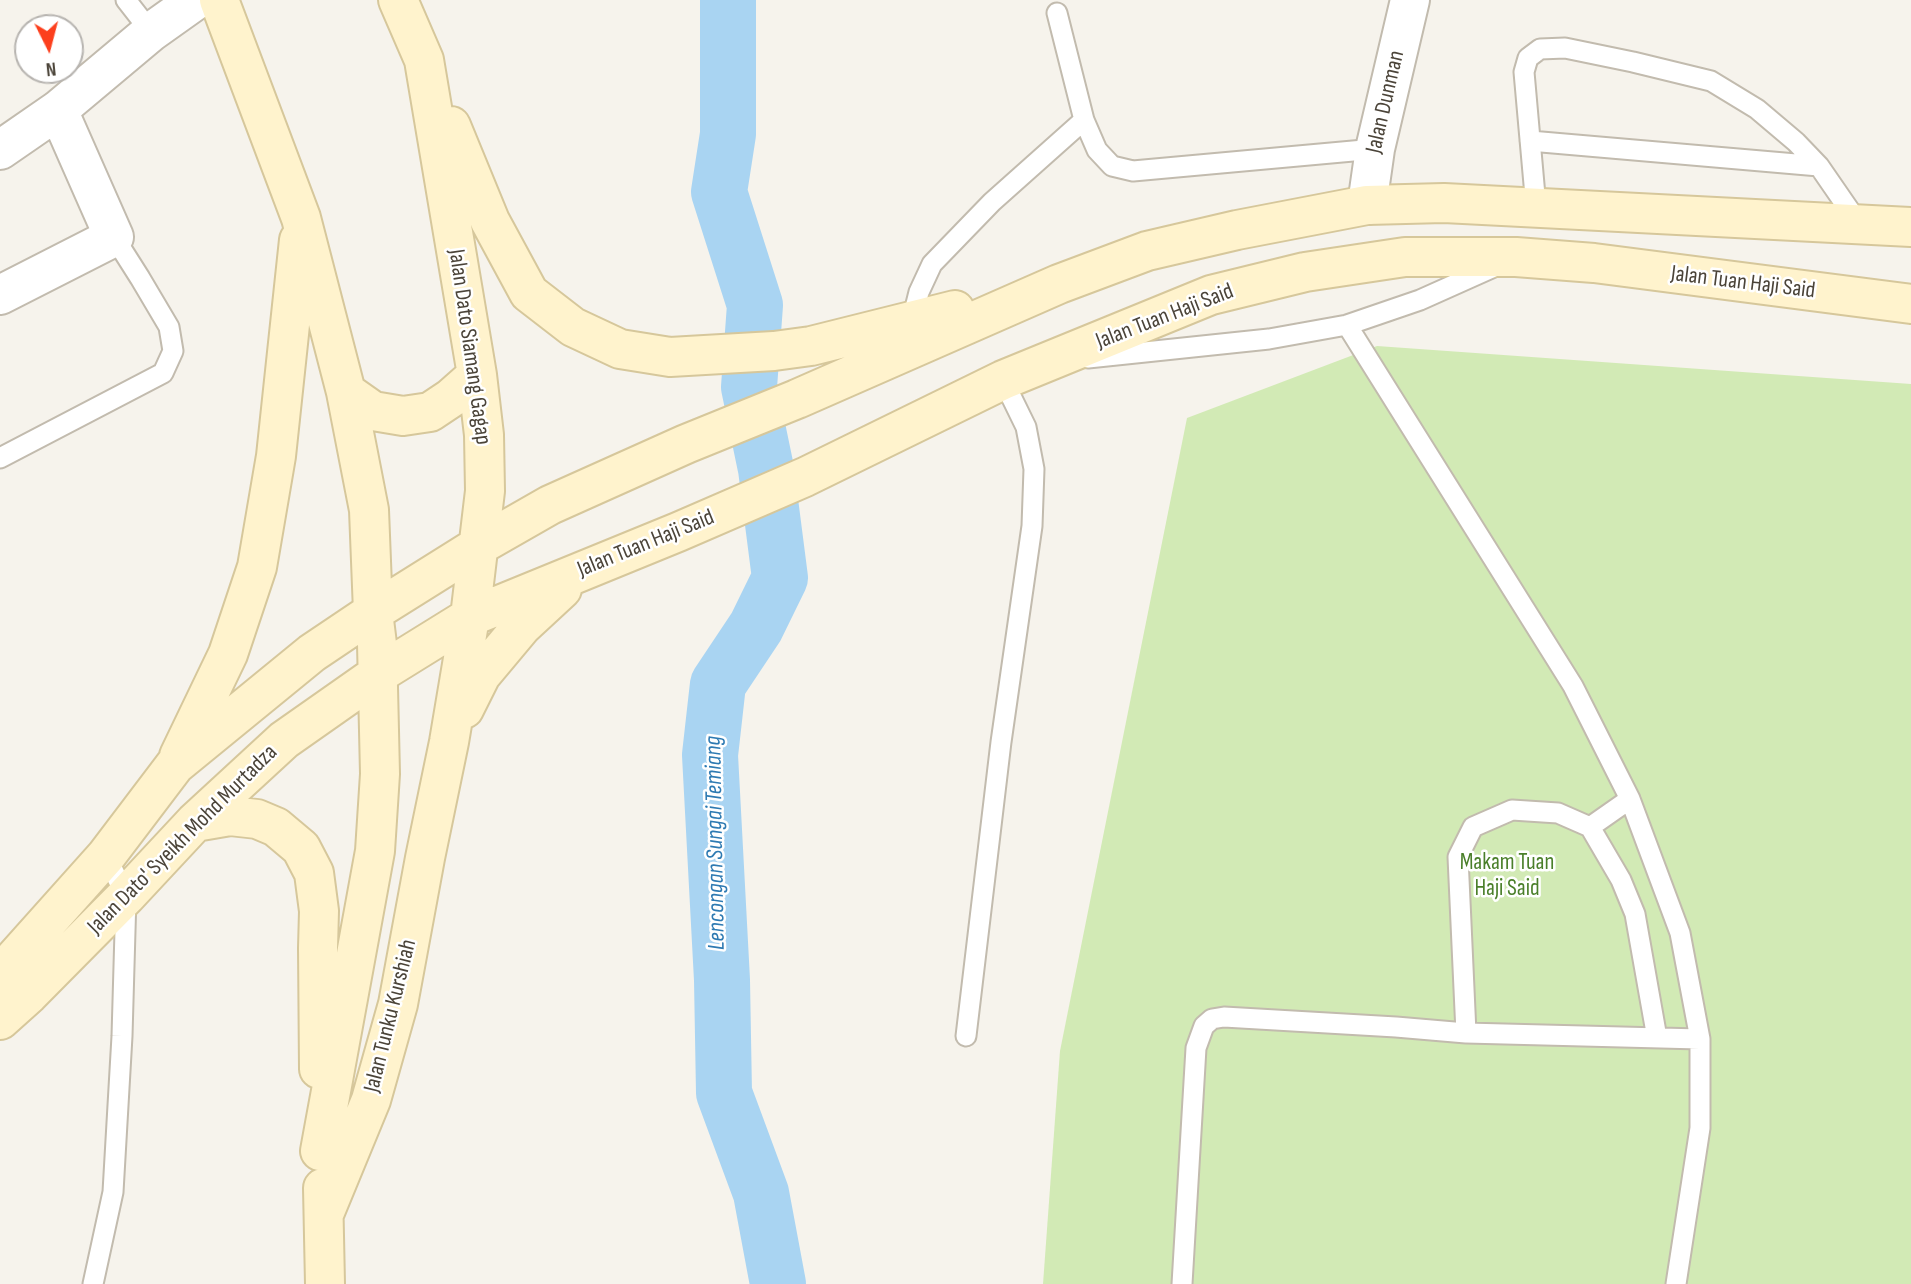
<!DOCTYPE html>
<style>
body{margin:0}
#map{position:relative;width:1911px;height:1284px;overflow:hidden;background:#f6f3ec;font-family:"Sofia Sans Condensed",sans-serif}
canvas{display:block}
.north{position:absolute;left:14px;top:14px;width:70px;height:70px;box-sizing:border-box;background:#fff;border:2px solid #b7b4b0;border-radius:50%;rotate:174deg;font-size:19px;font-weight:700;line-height:28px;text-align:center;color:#4b4439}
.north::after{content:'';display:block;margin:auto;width:24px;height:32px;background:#fc3f1d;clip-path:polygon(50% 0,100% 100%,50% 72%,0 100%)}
</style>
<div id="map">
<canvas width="1911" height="1284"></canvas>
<div class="north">N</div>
</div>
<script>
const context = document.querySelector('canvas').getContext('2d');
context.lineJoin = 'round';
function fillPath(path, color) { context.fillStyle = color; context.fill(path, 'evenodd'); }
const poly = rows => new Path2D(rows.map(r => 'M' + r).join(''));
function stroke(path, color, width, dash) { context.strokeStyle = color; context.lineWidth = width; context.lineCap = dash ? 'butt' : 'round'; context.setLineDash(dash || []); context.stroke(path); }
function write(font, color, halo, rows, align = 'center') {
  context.font = font + ' "Sofia Sans Condensed",sans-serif'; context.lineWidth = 5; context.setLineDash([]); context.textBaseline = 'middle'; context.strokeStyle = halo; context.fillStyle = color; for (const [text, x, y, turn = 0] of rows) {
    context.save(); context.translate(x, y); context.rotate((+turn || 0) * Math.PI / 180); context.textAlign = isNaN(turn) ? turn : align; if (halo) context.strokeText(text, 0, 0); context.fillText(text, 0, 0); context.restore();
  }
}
const green = poly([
 [1377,346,1911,384,1911,1284,1043,1284,1060,1051,1187,418]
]);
const river = poly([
 [728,0,728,134,719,192,755,305,749,387,766,469,780,578,756,627,718,684,710,755,722,980,724,1093,761,1193,778,1284]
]);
const service = poly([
 [126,0,151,32],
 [1057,13,1084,120,1097,150,1112,166,1133,171,1375,149],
 [1530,141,1819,166],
 [1536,207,1524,72,1528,58,1540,49,1565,48,1633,62,1711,81,1757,109,1796,142,1819,166,1859,224],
 [912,320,919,292,932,264,992,202,1084,120],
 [1347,325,1573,686,1630,799,1680,933,1700,1039,1700,1128,1676,1284],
 [1088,358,1269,339,1347,325,1420,300,1496,266],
 [0,458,163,373,173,351,169,327,140,278,114,237],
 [1590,827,1630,799],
 [1466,1033,1458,857,1473,827,1512,810,1558,813,1590,827,1621,880,1635,914,1657,1038],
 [966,1036,1001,742,1032,526,1034,469,1026,427,1003,380],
 [93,1284,113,1192,122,1036,126,896,106,856],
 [1182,1284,1196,1048,1204,1026,1212,1019,1224,1017,1396,1027,1466,1033,1700,1039]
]);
const minor = poly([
 [0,150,58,110,151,32,196,0],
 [1367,205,1375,149,1410,0],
 [0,295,114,237,58,110]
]);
const secondary = poly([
 [219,0,301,218,346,392,369,510,373,612,377,644,380,774,375,851,320,1151],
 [451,126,490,221,529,293,573,327,620,349,670,357,774,351,811,346,955,310],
 [346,392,373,411,403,416,430,412,451,398,477,375],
 [464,709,481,675,522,626,562,589],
 [179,756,228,654,257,567,276,456,299,240],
 [195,822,230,816,257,819,276,827,301,848,314,873,319,911,318,948,319,1069],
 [0,977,5,969,106,856,175,765,312,653,373,612,480,545,550,505,686,444,797,399,1059,284,1147,251,1237,230,1367,205,1444,203,1911,227],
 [0,1020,29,994,126,896,195,822,284,740,378,674,470,617,678,532,805,477,1003,380,1211,295,1305,272,1405,257,1516,257,1594,263,1911,304],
 [323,1188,325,1284],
 [324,1214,371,1100,398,1004,425,858,449,742,470,617,485,491,484,435,477,375,424,60,398,0]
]);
const streetNames = [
 ["Jalan Dunman",1386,102,-77],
 ["Jalan Tuan Haji Said",1743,283,7],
 ["Jalan Tuan Haji Said",1165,317,-21],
 ["Jalan Dato Siamang Gagap",469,347,82],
 ["Jalan Tuan Haji Said",646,544,-22],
 ["Jalan Dato' Syeikh Mohd Murtadza",183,840,-45],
 ["Jalan Tunku Kurshiah",391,1016,-76]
];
const parkNames = [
 ["Makam Tuan",1507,863],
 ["Haji Said",1507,889]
];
const waterNames = [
 ["Lencongan Sungai Temiang",716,843,-91]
];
fillPath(green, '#d2eab5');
stroke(river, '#a9d4f2', 56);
stroke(service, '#c2bbae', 23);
stroke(minor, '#c2bbae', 42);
stroke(secondary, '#d6c79b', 42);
stroke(service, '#fff', 19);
stroke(minor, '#fff', 38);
stroke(secondary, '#fff3cd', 38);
write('23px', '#4b4439', '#fff', streetNames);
write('23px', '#4a7f2a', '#fff', parkNames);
write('italic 24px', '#2e7ab2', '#fff', waterNames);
</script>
